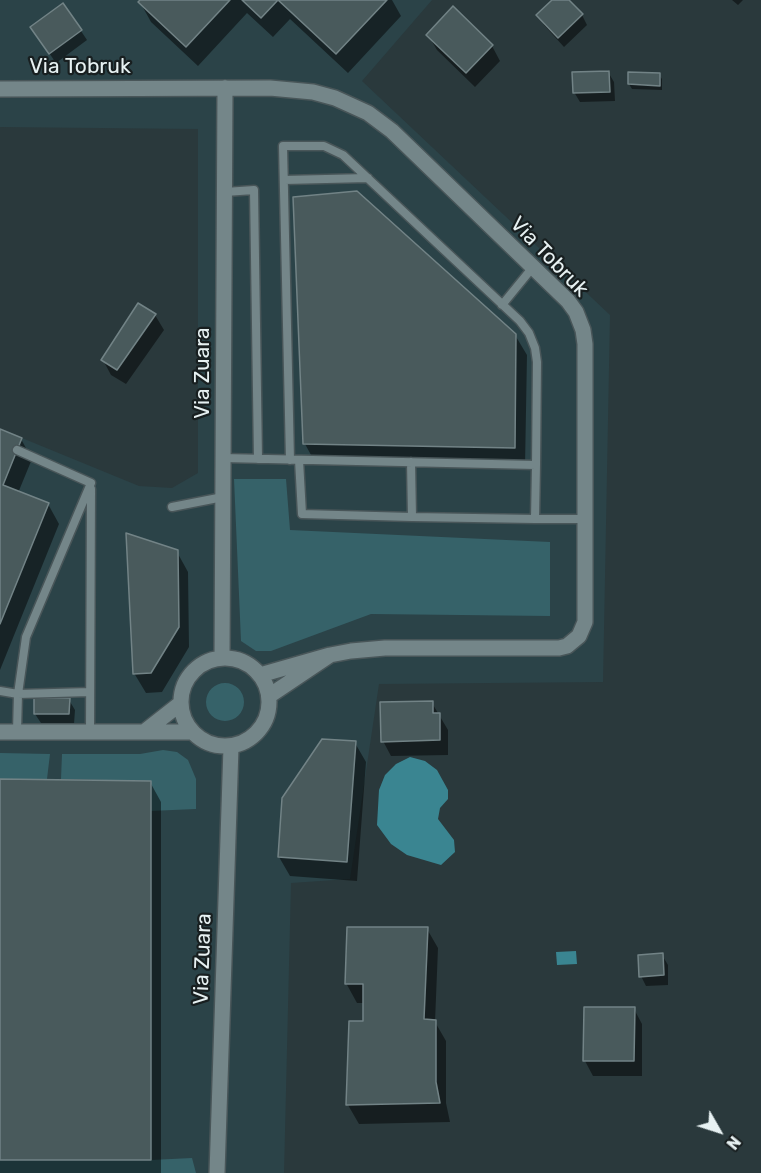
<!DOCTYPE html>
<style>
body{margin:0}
#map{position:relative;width:761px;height:1173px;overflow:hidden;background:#2a393c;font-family:Rubik,sans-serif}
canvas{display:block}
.north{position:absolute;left:689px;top:1101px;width:60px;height:60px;-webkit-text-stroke:4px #181f20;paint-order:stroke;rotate:129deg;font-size:16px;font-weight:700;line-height:24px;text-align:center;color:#e7f1f2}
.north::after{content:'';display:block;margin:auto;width:21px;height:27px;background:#e7f1f2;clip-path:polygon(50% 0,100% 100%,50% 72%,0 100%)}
</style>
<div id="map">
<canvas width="761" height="1173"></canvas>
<div class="north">N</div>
</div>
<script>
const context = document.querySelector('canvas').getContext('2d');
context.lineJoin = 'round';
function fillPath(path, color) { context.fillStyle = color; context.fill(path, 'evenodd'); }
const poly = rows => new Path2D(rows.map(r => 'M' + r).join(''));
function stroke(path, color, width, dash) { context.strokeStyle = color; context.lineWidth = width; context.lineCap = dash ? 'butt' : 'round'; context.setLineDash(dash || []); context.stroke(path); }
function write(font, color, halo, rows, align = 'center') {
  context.font = font + ' Rubik,sans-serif'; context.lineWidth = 4.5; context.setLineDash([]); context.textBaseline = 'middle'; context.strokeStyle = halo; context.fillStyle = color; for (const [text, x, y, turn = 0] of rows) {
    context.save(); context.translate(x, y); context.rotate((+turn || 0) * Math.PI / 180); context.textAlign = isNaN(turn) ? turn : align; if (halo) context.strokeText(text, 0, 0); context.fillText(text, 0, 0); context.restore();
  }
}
const built = poly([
 [0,0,432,0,362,81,610,315,603,682,379,684,350,879,291,883,284,1173,0,1173,0,429,139,486,172,488,198,473,198,129,0,127]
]);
const green = poly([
 [234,479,286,479,290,530,550,542,550,616,371,614,271,651,256,651,241,641],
 '206 702a19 19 0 1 1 38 0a19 19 0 1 1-38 0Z',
 [163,750,177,752,188,760,196,779,196,809,150,811,150,781,61,779,62,754,140,754],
 [0,753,50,754,47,779,0,779],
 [192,1158,196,1173,0,1173,0,1160,151,1160]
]);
const water = poly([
 [410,757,425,761,437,770,448,790,448,799,440,808,438,819,454,840,455,852,441,865,407,855,391,844,377,825,379,790,385,775,396,764],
 [576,951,577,964,557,965,556,952]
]);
const shadow = poly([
 [142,0,392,0,401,16,348,73,290,19,273,37,247,13,198,66,151,22,140,2],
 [554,0,567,0,582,15,587,25,564,47,544,25,538,15],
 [732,0,743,0,738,5],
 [81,31,87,40,56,63,38,37],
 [428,35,492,46,500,61,475,87,437,50],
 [608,72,614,82,615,101,580,102,574,92],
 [630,74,659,75,662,79,662,90,632,89,629,84],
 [155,315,164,330,126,384,111,375,103,360],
 [515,335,527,355,525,467,316,464,305,444],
 [0,431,21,439,32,459,18,493,48,504,59,524,0,670],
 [177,552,188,572,189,647,162,692,146,693,134,673],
 [69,700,75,710,74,724,41,723,35,714],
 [432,703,448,730,448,755,391,756,383,741],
 [355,743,366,762,357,881,290,876,279,857],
 [0,780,150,782,161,802,161,1173,0,1173],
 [427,929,438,948,435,1022,446,1041,446,1103,450,1122,359,1124,348,1105,365,1022,365,1003,357,1003,346,983],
 [662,955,668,965,668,985,646,986,641,976],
 [634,1009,642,1024,642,1076,593,1076,585,1061]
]);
const building = poly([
 [140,0,230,0,186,47,138,2,140,0],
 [242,0,387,0,336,54,278,0,261,18,242,0],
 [552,0,569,0,583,14,558,38,536,15,552,0],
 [63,3,82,30,49,54,30,27,63,3],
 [453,6,493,45,466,73,426,35,453,6],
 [609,71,610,92,573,93,572,72,609,71],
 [628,72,660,73,660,86,628,84,628,72],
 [357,191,516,334,515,448,303,444,293,197,357,191],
 [138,303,156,314,117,370,101,360,138,303],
 [0,429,22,438,3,485,49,503,0,624,0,429],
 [126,533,178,550,179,627,151,673,133,674,126,533],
 [34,698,70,698,69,714,34,714,34,698],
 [433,701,433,713,440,713,440,740,381,742,380,702,433,701],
 [322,739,356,741,347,862,278,857,282,798,322,739],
 [0,779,151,781,151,1160,0,1160,0,779],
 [347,927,428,927,424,1019,436,1020,436,1082,440,1103,346,1105,349,1021,363,1021,363,984,345,984,347,927],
 [663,953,664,975,639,977,638,955,663,953],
 [584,1007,635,1007,634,1061,583,1061,584,1007]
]);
const lane = poly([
 [284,180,368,178],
 [225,192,254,190,258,459],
 [502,305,533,267],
 [17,450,91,483],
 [223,458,536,465,537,362,535,348,529,333,520,321,343,155,324,146,283,146,290,460],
 [299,460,302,514,412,517],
 [411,462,412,517,535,519,536,465],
 [172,507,223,497],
 [535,519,585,519],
 [0,691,18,694,90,692],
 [17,731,18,694,26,637,91,483],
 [90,731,91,489]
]);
const street = poly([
 [0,89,270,88,313,92,335,98,368,113,392,131,568,301,576,312,583,330,585,344,585,622,579,636,567,646,559,648,385,648,351,651,330,655],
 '181 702a44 44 0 1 1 88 0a44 44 0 1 1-88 0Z',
 [222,658,225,88],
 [260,675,330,655,269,696],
 [181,703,144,732,192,732],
 [0,732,144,732],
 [217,1173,231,747]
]);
const streetNames = [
 ["Via Tobruk",80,67],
 ["Via Tobruk",549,257,46],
 ["Via Zuara",203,373,-90],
 ["Via Zuara",203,959,-88]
];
fillPath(built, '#2b4348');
fillPath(green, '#366269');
fillPath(water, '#3a8591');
fillPath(shadow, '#0007');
fillPath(building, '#495a5c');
stroke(building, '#728386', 1.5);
stroke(lane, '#495659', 11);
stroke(street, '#495659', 18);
stroke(lane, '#748689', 8);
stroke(street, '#748689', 15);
write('21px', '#e7f1f2', '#181f20', streetNames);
</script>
